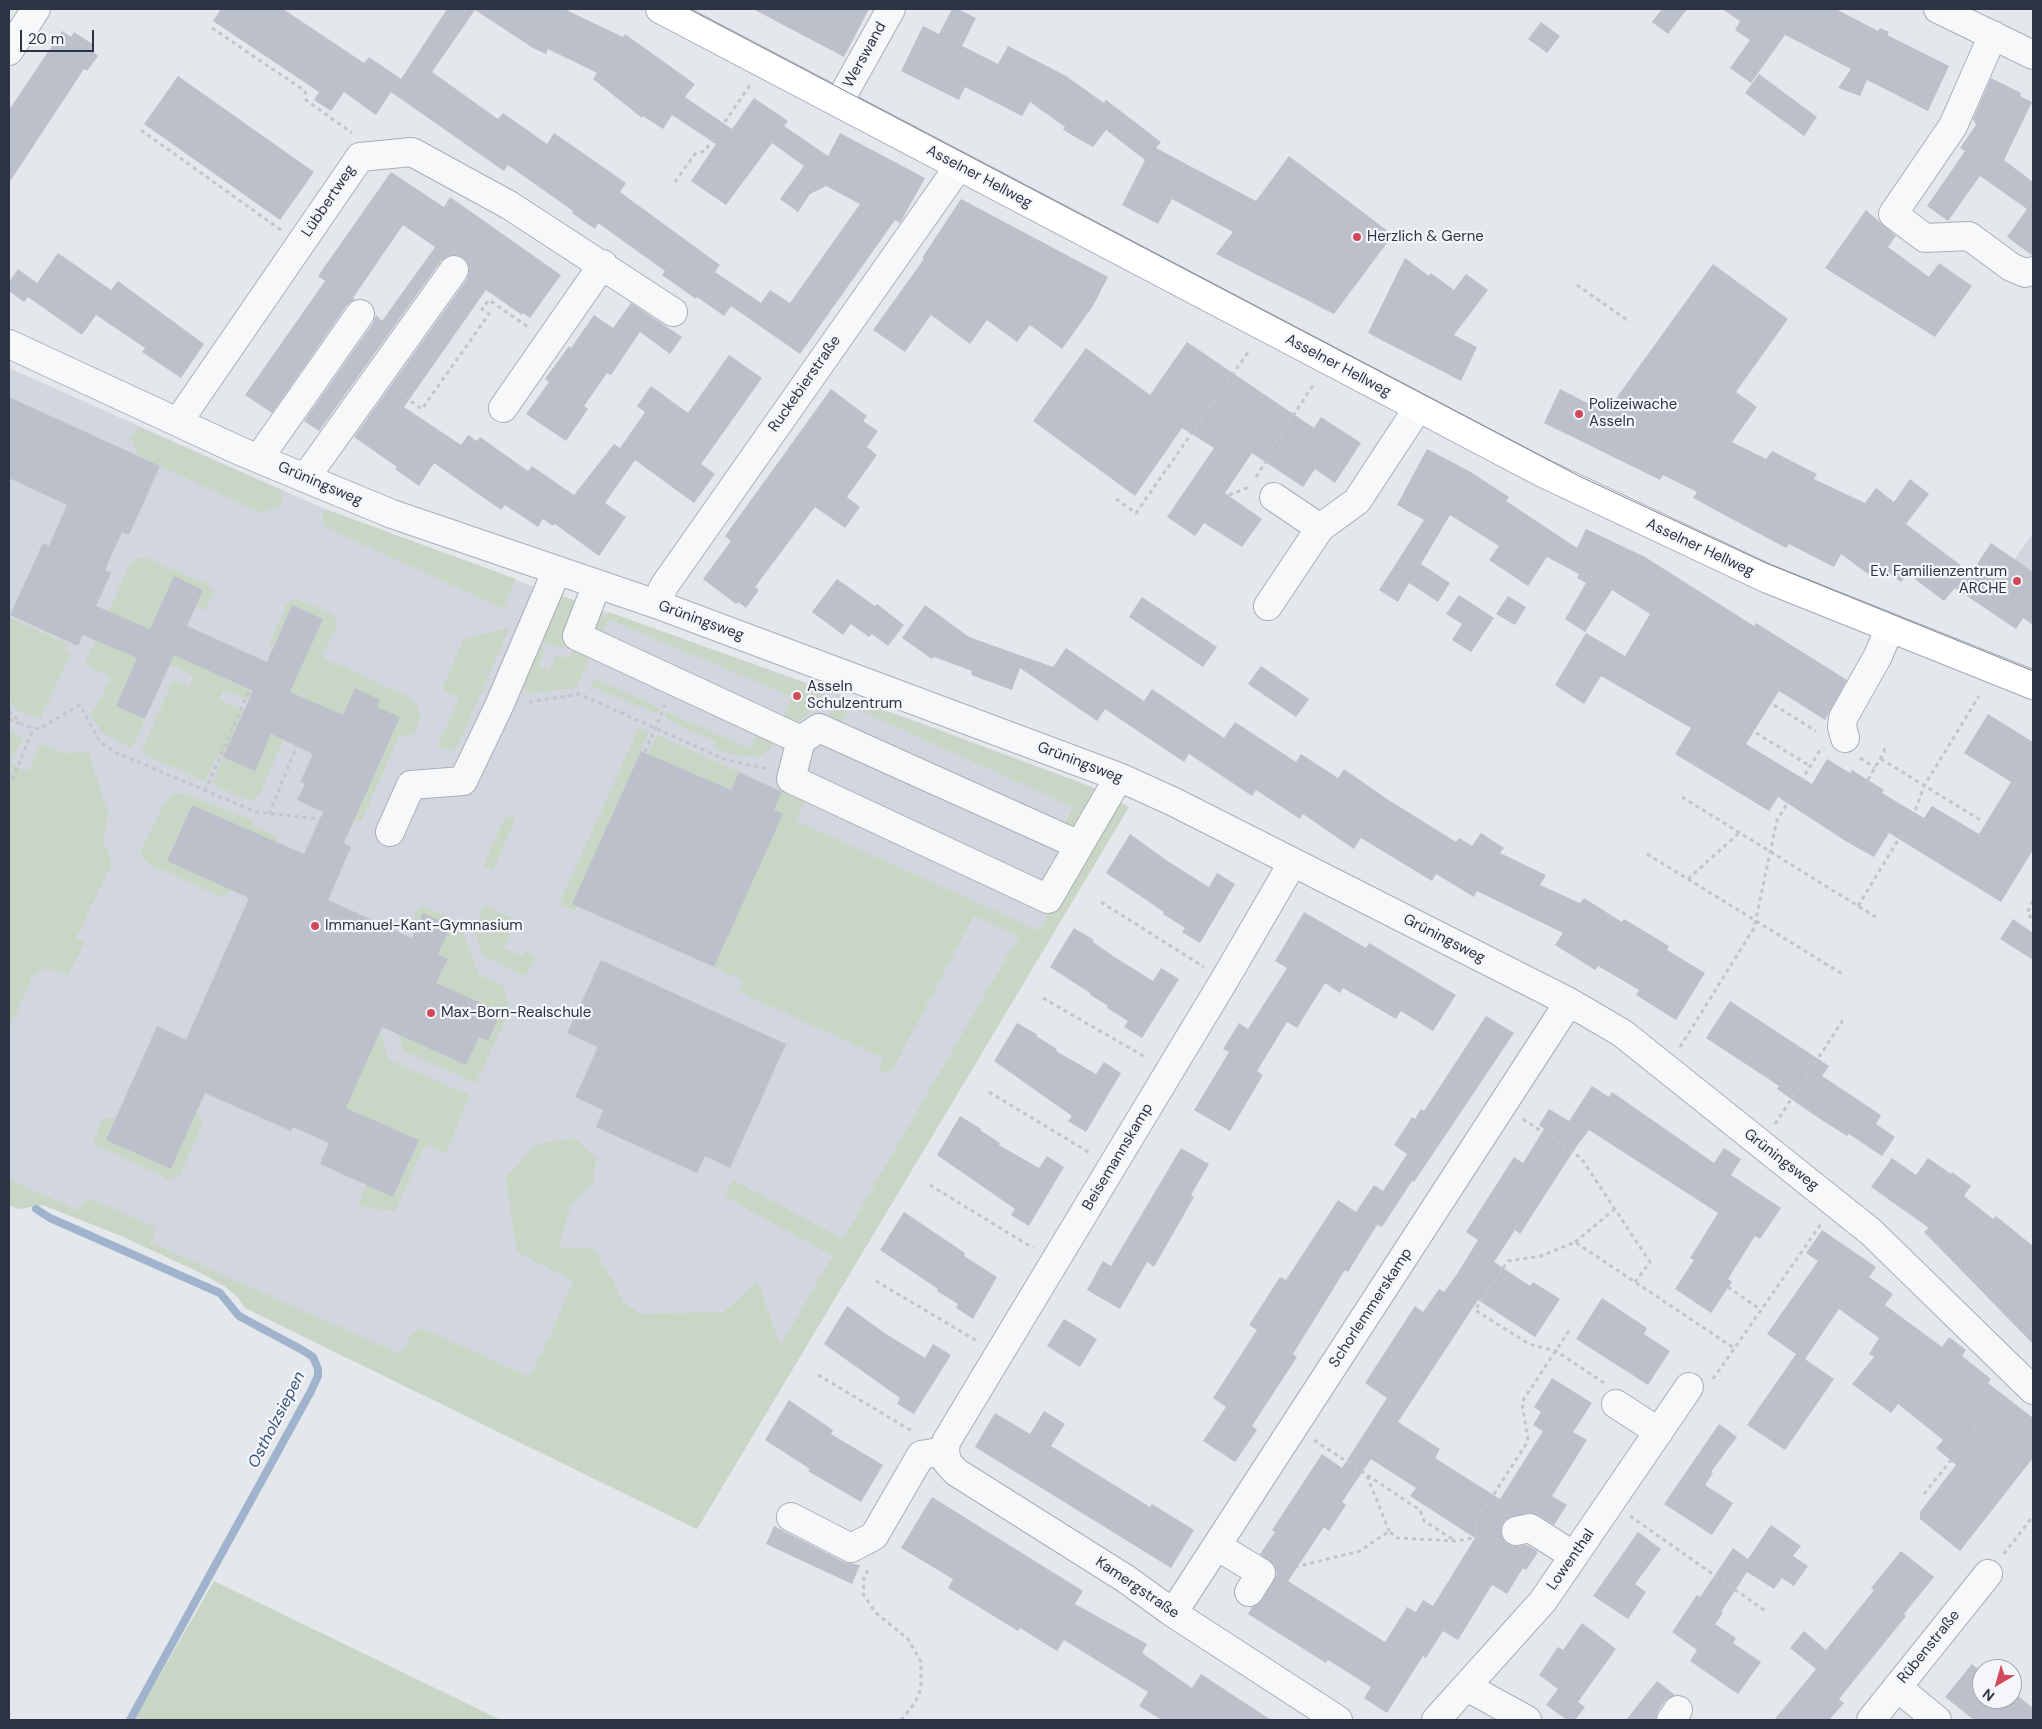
<!DOCTYPE html>
<meta charset="utf-8">
<style>
body{margin:0}
#map{position:relative;width:2042px;height:1729px;overflow:hidden;background:#e4e7ec;font-family:"DM Sans",sans-serif}
canvas{display:block}
.frame{position:absolute;inset:0;border:10px solid #2b3445;pointer-events:none}
.north{position:absolute;left:1972px;top:1659px;width:50px;height:50px;box-sizing:border-box;background:#f4f6f9;border:1px solid #a4a8b1;border-radius:50%;rotate:218deg;font-size:14px;font-weight:700;line-height:20px;text-align:center;color:#2b3445}
.north::after{content:'';display:block;margin:auto;width:18px;height:22px;background:#d1495b;clip-path:polygon(50% 0,100% 100%,50% 72%,0 100%)}
.scale{position:absolute;left:20px;top:30px;width:74px;height:22px;box-sizing:border-box;border:2px solid #2b3445;border-top:0;padding-left:6px;font-size:15px;line-height:18px;white-space:nowrap;color:#2b3445;-webkit-text-stroke:4px #f4f6f9;paint-order:stroke}
</style>
<div id="map">
<canvas width="2042" height="1729"></canvas>
<div class="frame"></div>
<div class="north">N</div>
<div class="scale">20 m</div>
</div>
<script>
const context = document.querySelector('canvas').getContext('2d');
context.lineJoin = 'round';
function fillPath(path, color) { context.fillStyle = color; context.fill(path, 'evenodd'); }
const poly = rows => new Path2D(rows.map(r => 'M' + r).join(''));
function stroke(path, color, width, dash) { context.strokeStyle = color; context.lineWidth = width; context.lineCap = dash ? 'butt' : 'round'; context.setLineDash(dash || []); context.stroke(path); }
function write(font, color, halo, rows, align = 'center') {
  context.font = font + ' "DM Sans",sans-serif'; context.lineWidth = 4.5; context.setLineDash([]); context.textBaseline = 'middle'; context.strokeStyle = halo; context.fillStyle = color; for (const [text, x, y, turn = 0] of rows) {
    context.save(); context.translate(x, y); context.rotate((+turn || 0) * Math.PI / 180); context.textAlign = isNaN(turn) ? turn : align; if (halo) context.strokeText(text, 0, 0); context.fillText(text, 0, 0); context.restore();
  }
}
const built = poly([
 [9,368,325,509,540,589,924,724,1092,787,1129,807,697,1529,245,1308,238,1297,224,1286,199,1272,119,1235,43,1205,18,1209,9,1205],
 [2033,533,2033,625,2023,618,2016,629,1982,606]
]);
const green = poly([
 [138,427,281,490,281,504,278,509,271,508,261,513,139,456,131,439],
 [325,509,516,579,503,608,325,527,322,520],
 [144,557,209,585,213,592,205,610,195,607,203,590,174,576,157,613,157,633,129,620,116,649,137,658,116,706,145,719,132,748,103,734,91,715,112,677,85,664,129,566,135,559],
 [560,595,579,602,569,638,563,650,539,640],
 [295,598,334,615,338,624,322,657,411,698,418,707,420,718,414,734,399,736,361,822,354,820,400,717,377,707,380,700,355,689,340,721,311,701,281,688,297,677,323,619,292,605,273,647,269,645,287,604],
 [609,612,824,690,816,708,797,722,784,716,792,697,611,620,607,622,602,634,598,632,596,627,600,614,606,617],
 [9,617,68,644,64,651,70,654,40,719,18,711,9,701],
 [510,627,457,747,451,751,437,746,460,698,442,690,463,640],
 [536,645,546,648,538,666,549,671,557,654,568,659,574,648,590,656,576,688,529,693,521,686],
 [174,655,253,691,249,700,223,690,219,700,244,710,224,756,255,771,271,735,283,740,259,796,250,801,212,784,223,757,218,754,205,781,141,753,173,680,189,687,194,676,170,664],
 [594,678,660,708,657,714,591,686],
 [839,694,1092,787,1099,792,1080,826,1073,827,1065,824,1073,807,850,706,842,722,829,716],
 [667,712,750,749,757,733,775,740,768,751,756,757,731,754,715,749,715,741,670,721,665,716],
 [639,728,649,732,573,903,577,906,575,911,559,904],
 [9,730,23,737,10,763,28,772,41,744,67,754,75,751,88,753,108,814,103,841,112,863,76,938,85,943,68,975,49,968,33,975,9,1030],
 [657,735,739,772,731,790,648,754],
 [782,792,804,802,796,821,1040,931,1049,913,1117,800,1129,807,697,1529,245,1308,238,1297,224,1286,199,1272,119,1235,43,1205,18,1209,9,1205,9,1179,79,1211,87,1198,156,1227,151,1243,400,1354,414,1331,422,1328,529,1377,550,1336,573,1281,517,1252,506,1178,535,1145,573,1138,596,1156,593,1183,571,1204,559,1247,593,1248,613,1281,623,1303,642,1314,724,1312,758,1281,780,1346,833,1256,724,1196,733,1180,843,1239,1019,936,974,916,890,1074,878,1070,884,1058,739,992,744,981,714,967,782,814,774,810],
 [184,793,254,821,252,826,277,836,275,842,192,805,167,860,233,890,222,897,147,863,140,853,165,801,173,796],
 [506,816,515,820,493,870,483,866],
 [424,906,459,922,479,975,503,986,510,1010,476,1083,403,1051,398,1034,466,1065,479,1037,488,1041,436,983,448,959,438,954,451,926,415,932,409,928,417,910],
 [485,906,517,920,503,948,523,956,526,951,536,956,526,976,484,957,473,929],
 [380,1032,389,1060,469,1095,446,1153,425,1144,395,1211,358,1206,366,1185,394,1197,419,1140,346,1108],
 [197,1112,203,1122,180,1175,166,1181,164,1176,93,1144,103,1117,115,1119,171,1169],
 [214,1581,501,1720,134,1720]
]);
const stream = poly([
 [36,1209,50,1218,220,1293,239,1316,304,1351,313,1357,318,1369,318,1376,310,1393,130,1720]
]);
const building = poly([
 [221,9,283,9,364,63,369,57,401,79,447,9,564,9,623,37,625,34,695,84,685,97,732,129,754,98,788,121,784,126,828,156,840,133,925,178,900,223,895,220,800,354,731,306,724,316,697,297,696,299,662,275,665,271,598,223,595,229,572,213,573,211,508,165,504,171,391,92,376,115,344,92,331,111,314,100,319,92,213,21],
 [475,10,533,48,546,54,548,49,597,73,593,79,642,118,643,116,663,129,672,115,716,144,691,181,726,205,772,143,804,166,780,199,798,212,810,194,826,186,860,204,790,303,770,290,761,303,715,272,720,265,620,192,626,183,554,133,547,144,503,113,498,119,432,72],
 [753,9,869,9,844,57],
 [952,9,958,9,976,18,962,46,998,64,1008,46,1066,76,1104,103,1106,100,1161,142,1156,148,1256,201,1289,156,1393,235,1334,314,1216,254,1233,232,1172,199,1158,224,1122,205,1145,160,1106,130,1093,147,1063,130,1065,127,1030,102,1022,116,965,87,959,100,901,71,923,26,939,34],
 [1662,9,1687,9,1668,34,1652,22],
 [1722,9,1836,9,1878,31,1880,28,1889,32,1887,35,1949,66,1928,111,1867,80,1860,96,1838,88,1851,69,1785,35,1751,83,1730,68,1750,40,1735,30,1740,21],
 [1541,22,1560,36,1547,53,1528,39],
 [62,31,71,37,74,32,94,45,91,50,98,56,87,71,84,69,9,183,9,110],
 [1759,74,1817,117,1804,136,1745,93],
 [178,76,314,172,280,220,144,124],
 [1991,78,2021,93,2020,96,2032,102,2004,160,2033,182,2033,256,2007,237,2027,209,1980,176,1948,221,1927,206,1965,151,1960,148,1976,125,1973,119],
 [391,172,444,207,450,197,561,275,530,318,523,313,522,315,486,290,404,407,461,445,468,435,477,441,480,437,528,471,532,466,574,495,614,444,620,448,645,412,637,406,651,386,688,413,729,355,762,378,701,464,715,474,694,503,635,460,605,503,626,517,599,556,555,524,553,526,543,519,538,527,505,505,501,510,434,463,419,486,395,469,397,467,354,437,467,279,469,272,468,264,463,258,456,255,448,256,441,261,319,431,304,421,373,323,376,315,382,321,435,247,403,225,353,298,355,299,347,305,272,413,245,395,325,281,318,276],
 [961,199,1108,277,1093,306,1062,349,1030,325,1017,342,987,320,970,344,931,315,905,352,873,330,924,259,922,258],
 [1866,210,1896,236,1888,247,1929,277,1939,263,1972,286,1935,337,1825,268],
 [58,253,111,290,118,281,204,344,181,378,142,352,145,348,96,315,82,335,28,297,24,302,9,291,9,282,18,269,37,283],
 [1405,258,1429,276,1431,273,1454,290,1466,274,1488,290,1454,335,1477,347,1461,381,1368,333],
 [1713,264,1788,319,1736,392,1757,407,1732,442,1766,459,1772,451,1817,474,1814,479,1865,503,1876,488,1894,502,1910,479,1929,494,1906,524,1971,573,1991,543,2033,572,2033,625,2023,618,2016,629,1955,588,1944,601,1908,574,1901,582,1876,564,1868,574,1841,554,1834,567,1789,544,1786,548,1693,498,1697,492,1663,475,1660,480,1544,423,1560,389,1597,408,1602,399,1612,404],
 [631,303,682,337,670,354,640,332,611,375,607,373,596,389,584,406,588,409,566,441,526,414,549,382,545,379,569,346,571,348,594,315,613,328],
 [1187,342,1314,428,1321,417,1361,443,1335,483,1315,469,1303,487,1252,453,1225,493,1262,519,1242,547,1204,523,1195,536,1167,517,1214,448,1182,428,1135,496,1033,421,1086,348,1150,395],
 [831,389,867,416,863,421,878,431,867,447,877,455,847,497,860,507,845,528,815,507,755,587,759,590,746,608,738,602,736,604,703,579,731,541,725,536],
 [9,397,160,466,129,535,122,532,105,570,111,573,96,606,150,629,174,576,203,590,187,626,267,662,292,605,323,619,290,692,343,715,355,688,380,700,377,707,400,717,344,843,351,847,328,900,412,938,423,913,451,926,438,954,448,959,436,983,501,1012,488,1041,479,1037,466,1065,382,1027,346,1108,419,1140,393,1197,320,1164,329,1143,293,1127,291,1131,205,1093,171,1169,106,1140,157,1026,186,1040,249,898,167,861,192,805,304,854,323,812,297,800,305,784,300,782,313,754,271,734,255,771,223,757,253,691,174,655,145,719,116,706,137,658,83,635,78,646,10,615,43,543,49,546,67,505,9,478],
 [1427,449,1469,471,1509,497,1506,501,1577,548,1586,529,1645,557,1754,626,1756,623,1847,680,1825,720,1779,691,1746,744,1812,784,1827,759,1850,773,1852,770,1884,790,1882,793,1924,818,1932,806,1979,834,2011,782,1964,753,1988,714,2033,742,2033,850,2001,902,1889,833,1874,857,1847,842,1778,797,1769,811,1675,754,1691,728,1601,676,1584,704,1555,685,1586,633,1625,656,1650,614,1612,590,1585,632,1565,619,1586,583,1577,578,1579,574,1547,557,1528,586,1489,560,1499,546,1450,515,1421,564,1450,583,1438,602,1409,583,1398,602,1379,590,1424,520,1397,505],
 [837,579,875,606,877,604,904,625,888,646,872,634,869,637,851,624,843,635,812,612],
 [1459,595,1494,618,1471,652,1452,640,1462,624,1446,614],
 [1508,596,1526,607,1515,625,1496,614],
 [1142,597,1217,647,1203,667,1129,617],
 [925,605,969,637,1053,667,1066,648,1144,701,1152,689,1224,738,1235,722,1296,762,1301,754,1338,778,1344,769,1387,799,1456,842,1459,838,1472,846,1481,833,1504,848,1500,853,1546,875,1540,885,1580,903,1584,898,1622,922,1624,919,1669,946,1667,950,1705,973,1676,1020,1636,995,1639,990,1598,966,1595,970,1555,945,1563,933,1477,891,1474,897,1436,874,1432,881,1361,838,1354,849,1303,814,1300,819,1256,790,1252,796,1189,754,1184,762,1105,709,1097,721,1020,668,1012,690,971,675,972,671,934,657,932,659,902,638],
 [1261,666,1309,699,1296,717,1248,684],
 [641,751,731,790,739,772,782,792,774,810,783,814,714,967,572,904],
 [1130,834,1169,862,1209,887,1217,873,1235,884,1200,943,1182,932,1185,928,1163,914,1164,912,1106,873],
 [1304,912,1366,948,1369,943,1456,995,1433,1031,1401,1011,1396,1019,1343,988,1340,993,1325,983,1297,1028,1287,1022,1257,1071,1263,1075,1230,1131,1194,1110,1229,1052,1223,1049,1239,1023,1248,1029,1287,968,1275,961],
 [2013,919,2033,933,2033,960,2000,939],
 [1074,928,1094,940,1093,942,1113,956,1153,981,1161,968,1179,979,1142,1038,1124,1027,1128,1021,1107,1008,1108,1006,1089,994,1090,993,1050,967],
 [601,960,786,1044,730,1168,705,1156,697,1173,596,1127,603,1110,575,1097,598,1047,567,1033],
 [1730,1001,1829,1066,1822,1076,1881,1115,1876,1124,1895,1137,1882,1156,1849,1134,1847,1136,1814,1115,1777,1089,1779,1086,1706,1038],
 [1486,1016,1514,1033,1414,1182,1412,1181,1382,1227,1377,1225,1348,1272,1345,1270,1293,1354,1297,1357,1252,1426,1257,1430,1235,1462,1203,1441,1226,1407,1213,1398,1257,1330,1249,1325,1280,1277,1286,1280,1338,1200,1356,1212,1374,1185,1383,1191,1407,1154,1394,1145,1412,1117,1415,1119,1421,1109,1424,1111],
 [1017,1023,1038,1035,1036,1036,1057,1049,1056,1051,1096,1074,1104,1062,1121,1073,1086,1132,1068,1121,1072,1116,994,1061],
 [1592,1086,1609,1097,1612,1092,1714,1163,1724,1148,1741,1159,1731,1175,1781,1208,1760,1239,1755,1236,1728,1279,1732,1282,1711,1313,1675,1289,1694,1260,1690,1258,1718,1213,1589,1130,1576,1147,1520,1234,1515,1230,1494,1262,1530,1286,1533,1282,1560,1299,1535,1337,1478,1300,1398,1422,1440,1449,1435,1458,1500,1499,1543,1431,1533,1425,1541,1412,1534,1407,1552,1378,1592,1403,1573,1432,1587,1440,1552,1496,1567,1505,1554,1525,1538,1515,1527,1513,1505,1520,1501,1527,1501,1534,1505,1542,1512,1546,1527,1545,1537,1551,1537,1554,1526,1570,1523,1568,1507,1594,1492,1585,1458,1640,1443,1631,1426,1658,1423,1656,1387,1713,1364,1698,1371,1687,1328,1660,1326,1663,1248,1614,1252,1607,1262,1600,1277,1574,1274,1565,1260,1554,1275,1532,1272,1530,1322,1454,1342,1468,1387,1398,1365,1383,1415,1306,1423,1312,1439,1289,1444,1292,1457,1274,1478,1240,1466,1232,1514,1157,1523,1163,1544,1129,1539,1125,1549,1109,1569,1121],
 [1371,1459,1416,1488,1410,1496,1475,1538,1433,1606,1423,1600,1416,1612,1407,1607,1385,1642,1288,1581,1324,1527,1329,1531,1346,1505,1342,1502],
 [960,1116,981,1129,980,1130,1000,1143,999,1145,1039,1168,1047,1156,1064,1167,1029,1226,1011,1215,1015,1209,937,1155],
 [1181,1148,1209,1164,1191,1195,1194,1197,1154,1267,1147,1262,1120,1309,1087,1290,1103,1261,1111,1266],
 [1892,1158,1916,1175,1928,1158,1951,1174,1952,1172,1971,1186,1964,1196,1993,1219,1996,1216,2033,1246,2033,1344,1924,1232,1929,1228,1871,1187],
 [904,1212,965,1253,964,1256,997,1277,973,1319,956,1308,958,1304,937,1291,938,1289,880,1250],
 [1822,1230,1876,1267,1869,1277,1893,1294,1885,1305,1942,1347,1949,1337,1966,1350,1962,1356,1991,1379,1988,1383,2033,1418,2033,1458,1960,1551,1920,1519,1920,1512,1956,1465,1936,1448,1943,1440,1898,1404,1891,1413,1852,1384,1874,1357,1869,1354,1879,1338,1839,1309,1805,1359,1834,1379,1785,1450,1747,1425,1796,1354,1767,1334,1818,1261,1806,1253],
 [1602,1298,1647,1328,1644,1334,1670,1351,1648,1385,1576,1339],
 [847,1306,886,1334,925,1358,933,1344,951,1355,914,1414,897,1404,900,1398,824,1344],
 [1064,1319,1097,1339,1080,1367,1047,1346],
 [789,1400,833,1430,831,1434,883,1465,861,1502,808,1471,810,1469,765,1440],
 [1044,1411,1065,1424,1051,1446,1150,1507,1152,1504,1194,1530,1171,1568,975,1447,995,1413,1030,1434],
 [1719,1424,1737,1437,1711,1472,1713,1473,1705,1485,1733,1503,1712,1535,1664,1504],
 [932,1497,1083,1591,1075,1604,1147,1644,1142,1653,1192,1688,1201,1674,1271,1720,1162,1720,1139,1706,1148,1692,1064,1640,1057,1651,1020,1628,1018,1631,948,1588,953,1579,901,1548],
 [1771,1525,1801,1546,1793,1556,1808,1566,1794,1586,1782,1578,1774,1589,1747,1572,1721,1612,1723,1613,1715,1624,1736,1638,1733,1643,1761,1662,1738,1694,1690,1661,1697,1650,1672,1632,1697,1595,1700,1597,1733,1548,1748,1559],
 [774,1526,844,1562,860,1565,852,1584,766,1544],
 [1638,1532,1661,1549,1635,1584,1646,1592,1628,1619,1593,1596],
 [1901,1551,1934,1577,1904,1614,1906,1616,1839,1699,1844,1703,1829,1720,1774,1720,1816,1669,1790,1648,1804,1631,1826,1650,1874,1590,1871,1588],
 [1582,1623,1616,1649,1578,1702,1585,1707,1575,1720,1567,1720,1546,1705,1558,1689,1539,1675,1558,1647,1563,1650],
 [1972,1664,1982,1673,1982,1699,2012,1699,2012,1691,2033,1708,2033,1720,1974,1720,1945,1697],
 [1657,1681,1675,1695,1665,1701,1658,1711,1656,1720,1626,1720]
]);
const path = poly([
 [212,28,305,91,306,100,352,133],
 [141,130,281,230],
 [675,182,695,154,705,151,750,85],
 [1577,285,1630,322],
 [398,392,422,409,489,314,482,309,489,300,528,327],
 [1262,438,1273,446],
 [1256,477,1273,450,1273,446,1314,384],
 [1229,495,1249,487],
 [1116,499,1136,513,1249,351],
 [529,702,579,694,724,759,767,769],
 [1774,705,1816,731],
 [9,711,23,725,38,729,80,705,100,742,117,753,256,812,319,819],
 [9,719,20,724],
 [1756,733,1810,766],
 [645,752,665,705],
 [1860,758,1875,768],
 [1881,759,1982,821],
 [1868,780,1884,752,1885,746],
 [9,787,34,727],
 [205,791,250,689],
 [1682,797,1879,919],
 [269,814,298,743],
 [1647,854,1844,975],
 [1688,879,1739,833],
 [2033,901,2027,913,2033,920],
 [1101,902,1204,967],
 [1858,906,1914,814,1924,786,1979,696],
 [1043,998,1147,1058],
 [1680,1047,1754,928,1777,820,1822,747],
 [989,1092,1090,1153],
 [1523,1119,1581,1158,1650,1262,1635,1282],
 [1775,1124,1845,1017],
 [930,1185,1033,1248],
 [1575,1242,1615,1209],
 [876,1281,977,1341],
 [1728,1287,1761,1310],
 [818,1375,912,1431],
 [1713,1379,1821,1224],
 [1604,1383,1556,1351,1529,1344,1475,1310,1508,1261,1541,1256,1575,1242,1734,1348],
 [1314,1440,1420,1510,1424,1521,1454,1540],
 [1367,1476,1389,1531],
 [1924,1494,2003,1395],
 [1630,1516,1767,1612],
 [1477,1537,1476,1522,1528,1441,1522,1402,1570,1329],
 [2004,1554,2033,1516],
 [1287,1569,1360,1551,1389,1531,1397,1538,1455,1541,1491,1535],
 [868,1570,864,1577,863,1594,876,1613,908,1639,921,1662,921,1688,915,1703,901,1720]
]);
const minor = poly([
 [1938,9,2033,55],
 [1993,35,1953,126,1893,214,1925,238,1969,236,2011,267,2025,273,2033,271],
 [9,51,36,9],
 [839,102,891,9],
 [9,344,240,451,392,514,656,604,1119,777,1174,802,1569,1002,1622,1033,1871,1232,2033,1390],
 [503,408,603,264],
 [178,422,360,157,412,152,509,205,673,312],
 [259,458,360,314],
 [306,477,454,270],
 [1274,497,1320,528],
 [597,584,577,636,801,740],
 [656,604,664,586,959,166],
 [1268,606,1320,528,1357,501,1418,408],
 [1845,738,1842,727,1843,718,1878,656,1889,629],
 [390,832,411,785,463,781,499,706,557,570],
 [1079,845,819,728,801,740,791,779,1048,899,1119,777],
 [1293,862,1225,979,946,1442,945,1451,947,1462,956,1472,1126,1579,1173,1613,1338,1720],
 [1616,1404,1659,1432],
 [791,1517,851,1548,874,1536,921,1455,945,1451],
 [1516,1531,1530,1528,1574,1556],
 [1217,1546,1261,1573,1249,1592],
 [1173,1613,1569,1002],
 [1467,1687,1527,1720],
 [1897,1687,1937,1720],
 [1436,1720,1543,1601,1689,1387],
 [1671,1720,1678,1710],
 [1871,1720,1988,1574]
]);
const major = poly([
 [660,9,1543,473,1768,579,2033,685]
]);
const tram = poly([
 [689,9,1579,476,1766,563,2033,671]
]);
const markers = [
 [1357,237,5,"#d1495b"],
 [1579,414,5,"#d1495b"],
 [2017,581,5,"#d1495b"],
 [797,696,5,"#d1495b"],
 [315,926,5,"#d1495b"],
 [431,1013,5,"#d1495b"]
];
const streetNames = [
 ["Werswand",865,55,-61],
 ["Asselner Hellweg",979,177,28],
 ["Lübbertweg",329,201,-56],
 ["Asselner Hellweg",1338,366,28],
 ["Ruckebierstraße",805,384,-55],
 ["Grüningsweg",320,484,23],
 ["Asselner Hellweg",1700,548,25],
 ["Grüningsweg",701,621,20],
 ["Grüningsweg",1080,763,21],
 ["Grüningsweg",1444,939,27],
 ["Beisemannskamp",1118,1157,-59],
 ["Grüningsweg",1781,1160,38],
 ["Schorlemmerskamp",1371,1308,-57],
 ["Lowenthal",1571,1560,-55],
 ["Kamergstraße",1137,1588,34],
 ["Rübenstraße",1929,1647,-51]
];
const poiNames = [
 ["Herzlich & Gerne",1367,237],
 ["Polizeiwache",1589,405],
 ["Asseln",1589,422],
 ["Ev. Familienzentrum",2007,572,"right"],
 ["ARCHE",2007,589,"right"],
 ["Asseln",807,687],
 ["Schulzentrum",807,704],
 ["Immanuel-Kant-Gymnasium",325,926],
 ["Max-Born-Realschule",441,1013]
];
const waterNames = [
 ["Ostholzsiepen",277,1420,-63]
];
fillPath(built, '#d2d6de');
fillPath(green, '#c9d6c5');
stroke(stream, '#9fb4cc', 8);
fillPath(building, '#bbc0ca');
stroke(minor, '#a9aeb7', 30);
stroke(major, '#a3abb8', 30);
stroke(path, '#c2c5cb', 3, [4, 4]);
stroke(minor, '#f7f8fa', 28);
stroke(major, '#fff', 28);
stroke(tram, '#7d8696', 1);
for (const [x, y, r, color] of markers) { const dot = new Path2D(); dot.arc(x, y, r, 0, 2 * Math.PI); context.fillStyle = color; context.fill(dot); stroke(dot, '#f4f6f9', 2); }
write('15px', '#2b3445', '#f4f6f9', streetNames);
write('15px', '#2b3445', '#f4f6f9', poiNames, 'left');
write('italic 16px', '#34527a', '#f4f6f9', waterNames);
</script>
